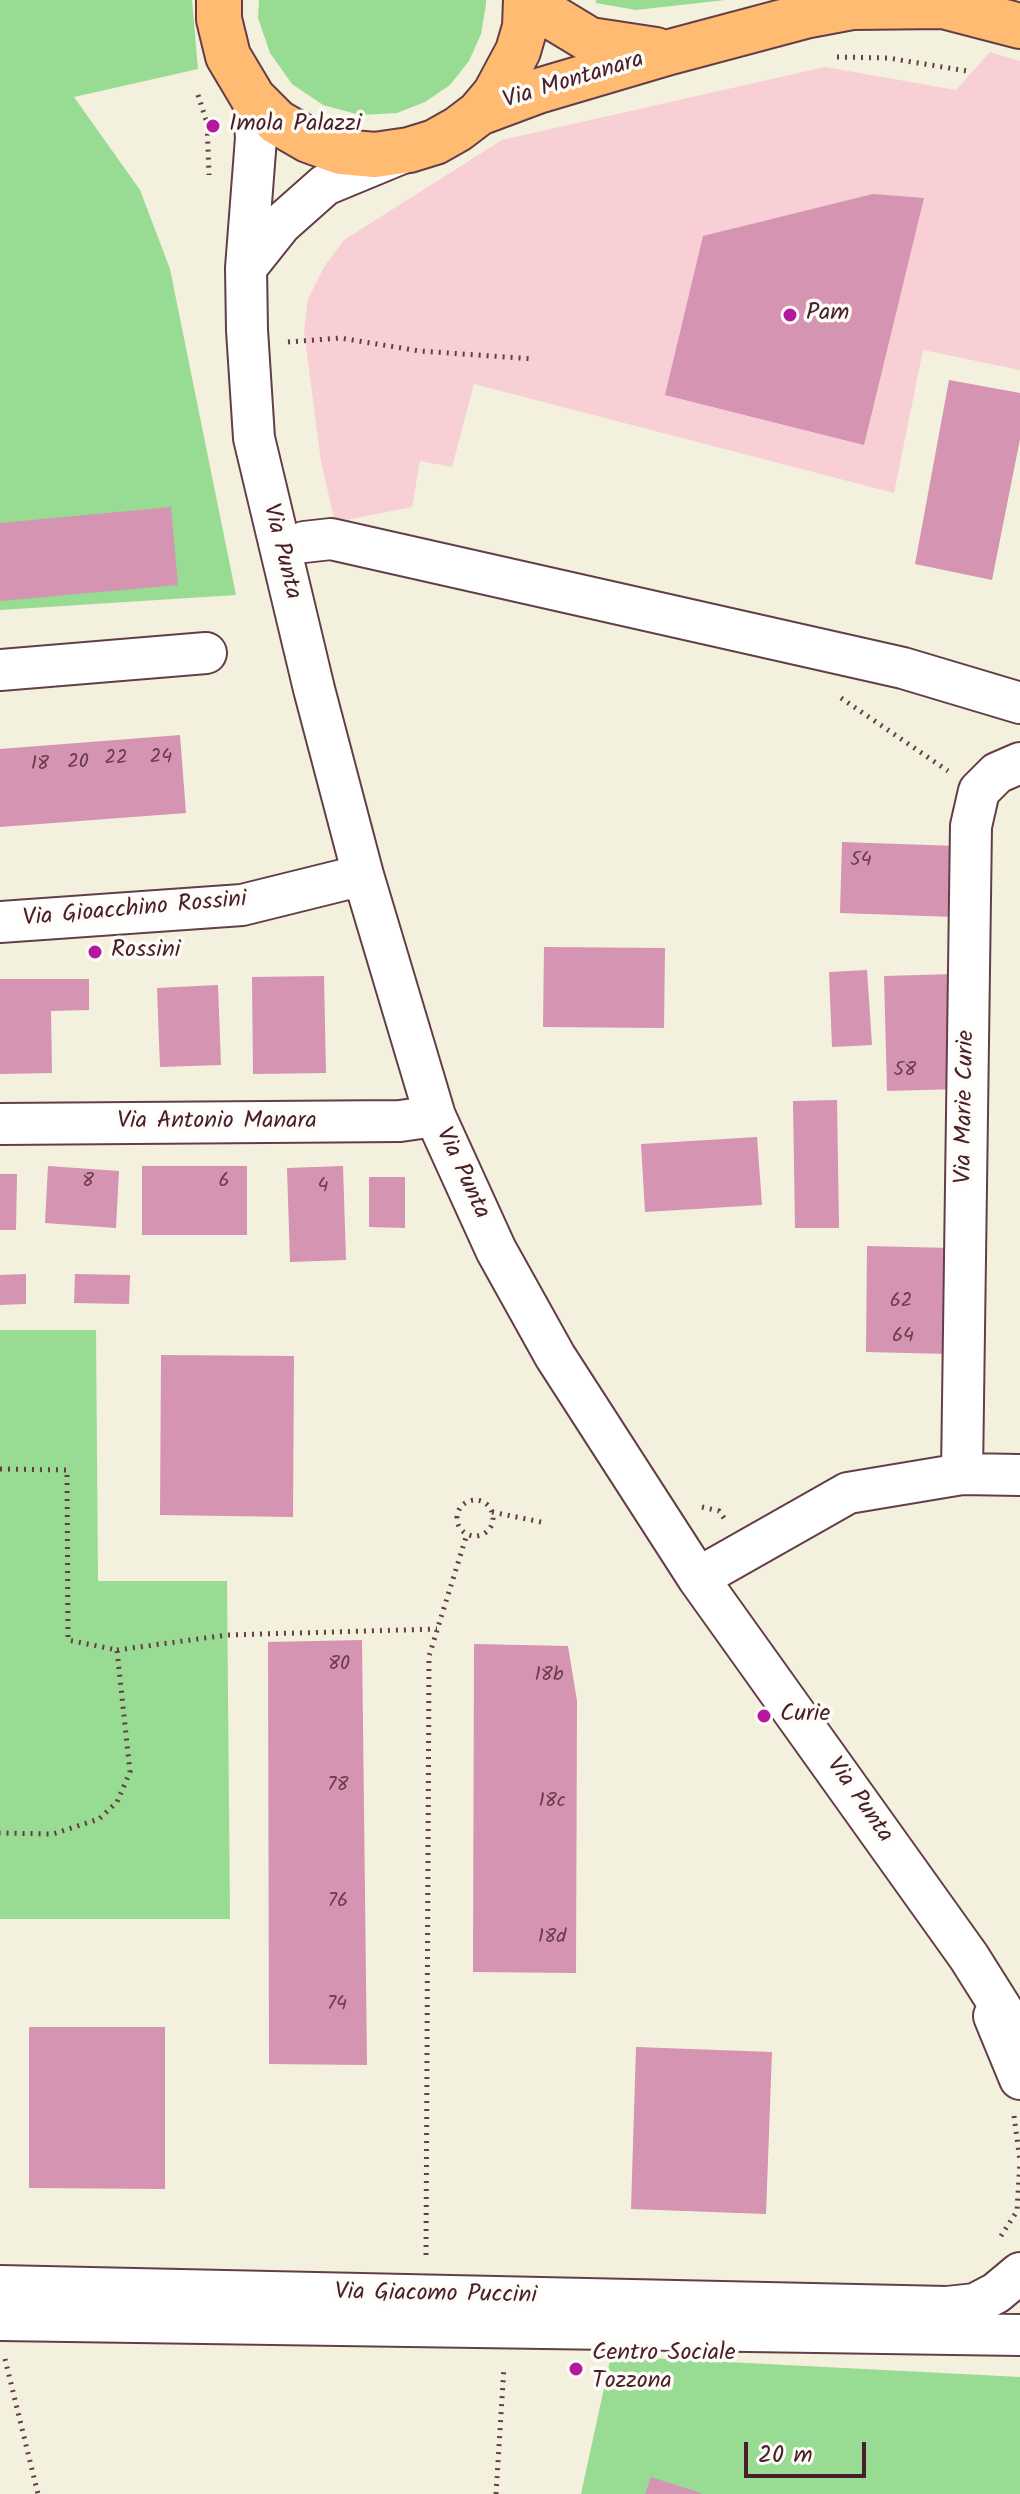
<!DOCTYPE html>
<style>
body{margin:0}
#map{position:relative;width:1020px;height:2494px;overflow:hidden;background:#f4f0de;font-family:Kalam,sans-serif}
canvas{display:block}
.scale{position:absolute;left:744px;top:2442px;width:122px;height:36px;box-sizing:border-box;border:4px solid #4a1f2b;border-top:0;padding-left:10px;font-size:24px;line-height:28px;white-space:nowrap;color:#4a1f2b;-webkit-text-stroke:6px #fdfcf7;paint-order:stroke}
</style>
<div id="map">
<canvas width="1020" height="2494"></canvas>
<div class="scale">20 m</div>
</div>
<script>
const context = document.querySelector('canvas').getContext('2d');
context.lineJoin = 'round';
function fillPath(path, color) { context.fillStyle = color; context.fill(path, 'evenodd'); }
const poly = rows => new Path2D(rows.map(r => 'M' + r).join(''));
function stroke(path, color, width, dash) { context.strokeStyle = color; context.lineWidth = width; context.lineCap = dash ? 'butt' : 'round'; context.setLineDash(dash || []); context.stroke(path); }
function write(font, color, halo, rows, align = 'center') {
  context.font = font + ' Kalam,sans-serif'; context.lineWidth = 7; context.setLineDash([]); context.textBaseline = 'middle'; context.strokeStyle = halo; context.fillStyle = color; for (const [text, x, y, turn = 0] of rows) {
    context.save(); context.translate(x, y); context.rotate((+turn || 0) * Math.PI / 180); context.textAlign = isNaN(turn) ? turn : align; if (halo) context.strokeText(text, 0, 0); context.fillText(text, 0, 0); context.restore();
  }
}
const built = poly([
 [990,52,1020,61,1020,370,923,350,894,493,474,384,452,467,420,461,412,507,335,522,321,462,304,331,308,299,324,267,344,240,502,140,825,67,956,90]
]);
const green = poly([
 [0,0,192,0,198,69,74,97,140,190,170,269,236,595,0,610],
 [259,0,486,0,486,4,481,34,469,61,450,85,425,102,397,113,360,115,323,105,292,84,270,53,258,18],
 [596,0,725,0,636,10,596,3],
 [0,1330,96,1330,98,1581,227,1581,230,1919,0,1919],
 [611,2356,1020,2377,1020,2494,581,2494]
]);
const building = poly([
 [873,194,924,198,864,445,665,395,703,236],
 [949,380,1020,393,1020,439,992,580,915,564],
 [171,507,178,585,0,601,0,523],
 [180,735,186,813,0,827,0,749],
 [842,842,957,846,954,917,840,913],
 [544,947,665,948,664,1028,543,1027],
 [867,970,872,1045,832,1047,829,972],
 [954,974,957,1089,887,1091,884,976],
 [324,976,326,1073,253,1074,252,977],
 [0,979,89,979,89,1010,51,1011,52,1073,0,1074],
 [218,985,221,1065,160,1067,157,988],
 [837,1100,839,1228,795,1228,793,1101],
 [757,1137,762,1205,645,1212,641,1144],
 [48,1166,119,1171,116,1228,45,1223],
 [142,1166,247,1166,247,1235,142,1235],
 [343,1166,346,1260,290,1262,287,1168],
 [0,1174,17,1174,16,1230,0,1230],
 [369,1177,405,1177,405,1228,369,1227],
 [867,1246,951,1248,949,1354,866,1352],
 [26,1274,26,1304,0,1305,0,1275],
 [75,1274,130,1275,129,1304,74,1303],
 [161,1355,294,1356,293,1517,160,1515],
 [362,1640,367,2065,269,2064,268,1642],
 [474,1644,568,1646,577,1701,576,1973,473,1972],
 [29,2027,165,2027,165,2189,29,2188],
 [636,2047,772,2052,766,2214,631,2209],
 [651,2477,701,2493,701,2494,645,2494]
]);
const path = poly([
 [837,57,888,58,967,71],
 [198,95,207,123,209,175],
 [288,342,340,338,420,351,534,359],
 [841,698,948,771],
 [0,1469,67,1470,68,1640,117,1650,130,1772,117,1802,99,1819,53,1834,0,1833],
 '457 1518a18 18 0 1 1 36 0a18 18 0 1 1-36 0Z',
 [702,1507,719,1511,724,1518],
 [492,1512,546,1523],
 [117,1650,227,1635,437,1629],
 [1014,2116,1020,2161],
 [1001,2236,1017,2211,1020,2161],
 [426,2255,429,1656,467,1534],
 [5,2359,38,2494],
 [496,2494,504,2367]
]);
const minor = poly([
 [253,98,256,138,246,268,247,330,254,438,314,689,363,875,435,1116,496,1250,555,1356,698,1578,969,1957,1020,2038],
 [246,268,281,224,325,185,400,154],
 [304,542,331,539,903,668,1020,703],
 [0,670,206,653],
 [0,922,242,905,363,875],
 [0,1124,400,1121,435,1116],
 [962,1474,1020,1475],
 [698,1578,848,1493,962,1474,971,826,979,791,997,773,1020,763],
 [994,2016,1020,2079],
 [0,2286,947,2307,975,2304,996,2293,1020,2273],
 [0,2320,1020,2335]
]);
const major = poly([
 [219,0,219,19,228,56,253,98,277,122,308,140,341,152,375,155,409,150,435,142,458,129,479,113,495,94,518,51,525,27,526,0],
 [527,2,590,40,656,50],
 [479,113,538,91,670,52,805,16,853,7,943,6,1020,26]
]);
const markers = [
 [213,126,8,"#b5179e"],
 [790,315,8,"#b5179e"],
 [95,952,8,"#b5179e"],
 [764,1716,8,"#b5179e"],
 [576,2369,8,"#b5179e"]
];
const numberNames = [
 ["24",161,759],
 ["22",116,760],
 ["20",78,764],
 ["18",40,766],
 ["54",861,862],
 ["58",905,1072],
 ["8",88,1183],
 ["6",224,1183],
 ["4",323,1188],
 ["62",901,1303],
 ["64",903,1338],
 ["80",339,1666],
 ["18b",549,1677],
 ["78",338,1787],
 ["18c",552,1803],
 ["76",338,1903],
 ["18d",552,1939],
 ["74",337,2006]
];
const streetNames = [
 ["Via Montanara",574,82,-17],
 ["Via Punta",280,552,76],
 ["Via Gioacchino Rossini",135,911,-5],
 ["Via Marie Curie",967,1107,-89],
 ["Via Antonio Manara",217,1123],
 ["Via Punta",461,1174,65],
 ["Via Punta",858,1801,55],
 ["Via Giacomo Puccini",436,2296,1]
];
const poiNames = [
 ["Imola Palazzi",229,126],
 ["Pam",806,315],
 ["Rossini",111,952],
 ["Curie",780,1716],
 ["Centro Sociale",592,2355],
 ["Tozzona",592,2383]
];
fillPath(built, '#f7cfd4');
fillPath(green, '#98db93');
fillPath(building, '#d494b2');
stroke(minor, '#643e46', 44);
stroke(major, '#643e46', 48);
stroke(path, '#643e46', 5, [2, 6]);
stroke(minor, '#fff', 40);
stroke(major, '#ffbb71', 44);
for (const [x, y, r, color] of markers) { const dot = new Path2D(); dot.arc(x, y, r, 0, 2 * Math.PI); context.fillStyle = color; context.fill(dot); stroke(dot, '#fdfcf7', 3); }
write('20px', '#6c3c4d', null, numberNames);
write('24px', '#4a1f2b', '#fdfcf7', streetNames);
write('24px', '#4a1f2b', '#fdfcf7', poiNames, 'left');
</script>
